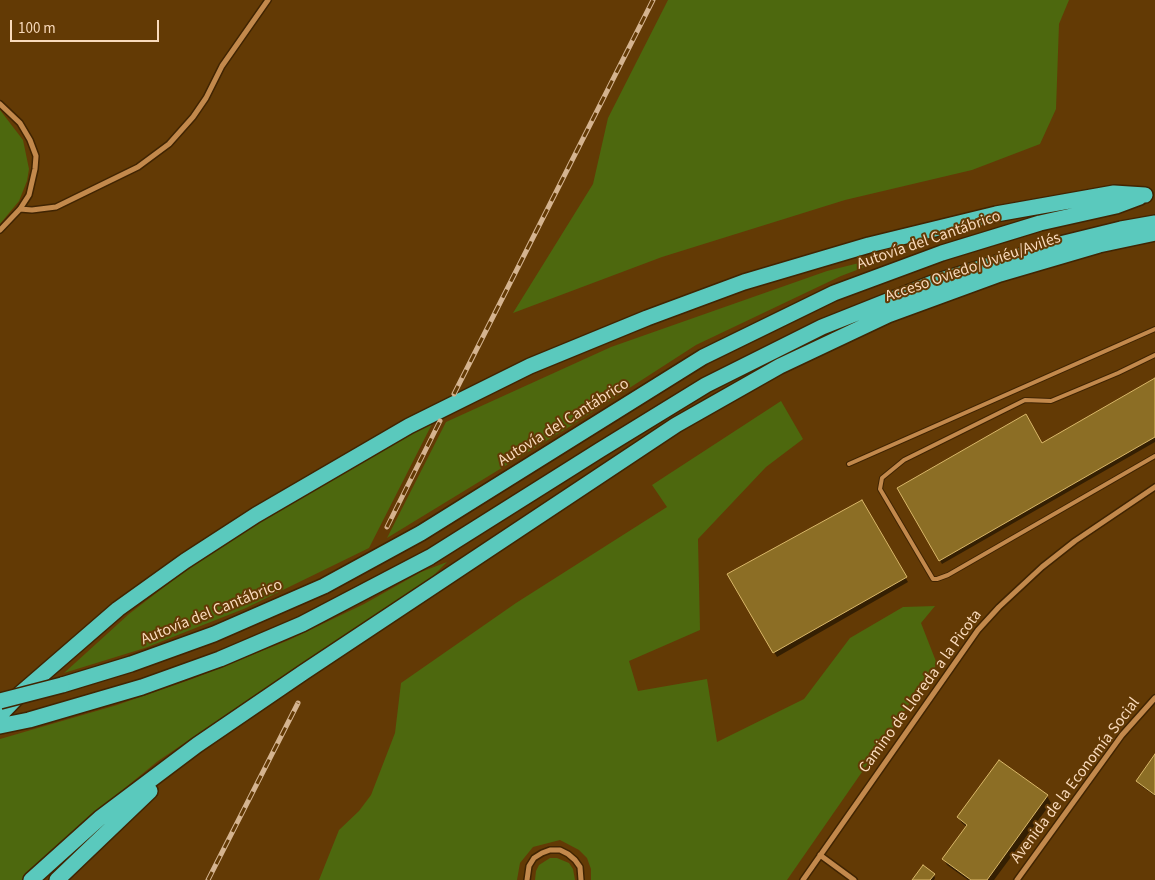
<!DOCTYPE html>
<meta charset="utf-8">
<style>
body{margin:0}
#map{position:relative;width:1155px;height:880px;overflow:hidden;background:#633a05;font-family:"Source Sans 3",sans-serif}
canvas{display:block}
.scale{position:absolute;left:10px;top:20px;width:149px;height:22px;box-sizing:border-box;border:2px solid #f9dabc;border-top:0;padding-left:6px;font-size:15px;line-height:18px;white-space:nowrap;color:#f9dabc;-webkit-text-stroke:4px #633a05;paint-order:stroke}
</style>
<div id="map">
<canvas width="1155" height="880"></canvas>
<div class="scale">100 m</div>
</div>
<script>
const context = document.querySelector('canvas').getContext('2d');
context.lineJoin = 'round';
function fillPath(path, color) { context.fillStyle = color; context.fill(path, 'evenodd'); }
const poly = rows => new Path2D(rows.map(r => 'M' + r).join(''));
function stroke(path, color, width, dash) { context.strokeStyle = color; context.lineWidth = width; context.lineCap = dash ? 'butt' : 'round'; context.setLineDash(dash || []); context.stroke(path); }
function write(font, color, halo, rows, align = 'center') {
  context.font = font + ' "Source Sans 3",sans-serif'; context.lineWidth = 4; context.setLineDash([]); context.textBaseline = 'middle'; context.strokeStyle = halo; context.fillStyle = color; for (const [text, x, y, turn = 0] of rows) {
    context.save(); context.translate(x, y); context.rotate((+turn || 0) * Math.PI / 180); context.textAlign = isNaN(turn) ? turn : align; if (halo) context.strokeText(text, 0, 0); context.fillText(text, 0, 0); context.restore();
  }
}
const green = poly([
 [668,0,1069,0,1059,24,1056,109,1040,144,972,170,845,200,662,257,513,313,593,184,608,118],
 [0,110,23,140,29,169,27,181,19,201,0,224],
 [907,251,841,276,696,345,569,427,387,538,446,422,611,347,827,271],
 [781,401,803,439,766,467,698,539,700,630,629,661,638,691,707,679,717,742,804,699,850,638,903,607,935,606,921,623,937,664,787,880,591,880,591,869,587,858,579,850,560,840,533,847,520,863,517,880,319,880,339,830,359,811,371,795,395,733,401,683,516,603,667,507,652,485],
 [433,422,369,548,246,608,145,648,64,673,129,614,207,554,326,482],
 [447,562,427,582,263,690,158,761,82,823,22,880,0,880,0,739,117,705,192,679,289,640,364,604,421,572],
 [550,858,557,858,569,863,573,869,575,880,535,880,536,871,539,865]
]);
const shadow = poly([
 [1155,381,1155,442,942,564,898,489,1042,445],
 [862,502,908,582,777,657,729,574],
 [1155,756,1155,796,1140,785,1137,781],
 [1047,796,1051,803,994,880,968,880,947,865,944,859,967,827,962,823,958,817],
 [934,875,935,878,934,880,914,880]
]);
const building = poly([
 [1155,378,1155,437,939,561,897,488,1026,414,1042,443,1155,378],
 [862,500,907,577,773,653,727,574,862,500],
 [1155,754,1155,795,1136,781,1155,754],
 [999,760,1048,795,987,880,971,880,942,859,967,825,957,817,999,760],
 [923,865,935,874,930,880,912,880,923,865]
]);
const service = poly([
 [1155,355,1118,373,1051,401,1025,400,904,460,882,478,880,489,933,579,937,579,948,575,1155,456],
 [849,464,1155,329]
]);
const minor = poly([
 [0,104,20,123,30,140,36,156,35,169,29,195,20,209,0,230],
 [20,209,32,210,56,207,138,167,169,144,193,117,206,98,222,66,268,0],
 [820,855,854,880],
 [527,880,529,866,534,858,542,853,550,850,560,850,568,854,575,860,580,867,581,880],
 [803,880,978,630,999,607,1042,567,1075,541,1155,487],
 [1017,880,1122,735,1155,698]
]);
const motorway = poly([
 [62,685,131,664,214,634,324,586,421,533,703,357,834,293,942,253,1040,223,1116,206,1140,197],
 [0,715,21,693,118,609,185,561,256,515,409,426,530,366,647,318,744,282,869,245,996,214,1114,193,1145,195],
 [0,726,29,720,142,687,220,659,302,624,430,557,600,450,706,385,822,327,935,282,1052,246,1121,229,1155,223],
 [31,880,100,818,197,745,304,672,676,425,780,366,888,315,1000,274,1099,245,1155,233],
 [57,880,150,791]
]);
const rail = poly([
 [454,394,653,0],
 [387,527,440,421],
 [208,880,298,703]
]);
const motorwayBridge = poly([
 [0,701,62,685]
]);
const streetNames = [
 ["Autovía del Cantábrico",929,241,-19],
 ["Acceso Oviedo/Uviéu/Avilés",973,268,-19],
 ["Autovía del Cantábrico",564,423,-32],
 ["Autovía del Cantábrico",212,613,-22],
 ["Camino de Lloreda a la Picota",921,692,-54],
 ["Avenida de la Economía Social",1076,781,-53]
];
fillPath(green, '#4d680e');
fillPath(shadow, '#0007');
fillPath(building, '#8c6e25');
stroke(building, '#d9b769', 1);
stroke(service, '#402402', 6);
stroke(minor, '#402402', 8);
stroke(motorway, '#402402', 18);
stroke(service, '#c3894c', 4);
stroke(minor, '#c3894c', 5);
stroke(motorway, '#5ac9bd', 15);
stroke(rail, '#d4b38f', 5);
stroke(rail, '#633a05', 3, [9]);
stroke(motorwayBridge, '#402402', 18, []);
stroke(motorwayBridge, '#5ac9bd', 15);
write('16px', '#f9dabc', '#633a05', streetNames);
</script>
